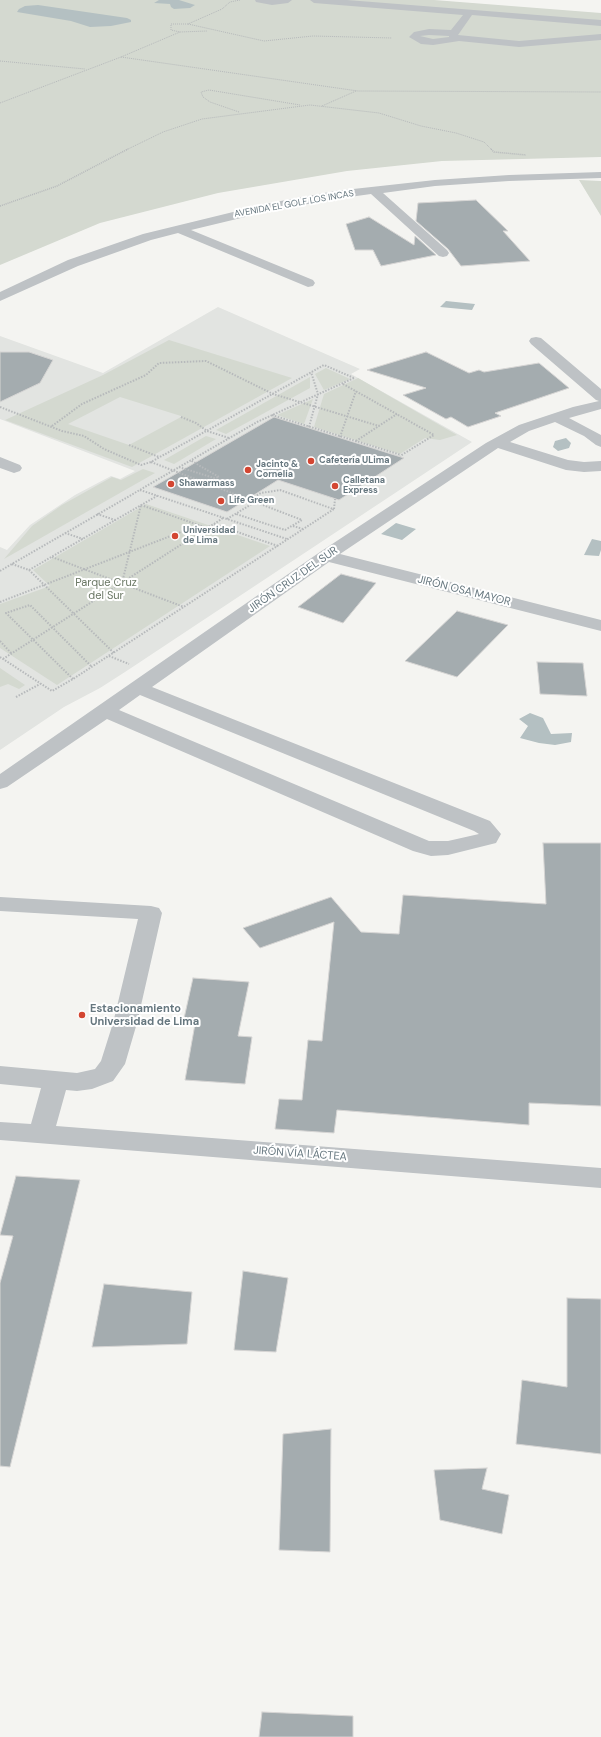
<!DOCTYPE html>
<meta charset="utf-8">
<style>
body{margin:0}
canvas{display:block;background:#f4f4f1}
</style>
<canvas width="601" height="1737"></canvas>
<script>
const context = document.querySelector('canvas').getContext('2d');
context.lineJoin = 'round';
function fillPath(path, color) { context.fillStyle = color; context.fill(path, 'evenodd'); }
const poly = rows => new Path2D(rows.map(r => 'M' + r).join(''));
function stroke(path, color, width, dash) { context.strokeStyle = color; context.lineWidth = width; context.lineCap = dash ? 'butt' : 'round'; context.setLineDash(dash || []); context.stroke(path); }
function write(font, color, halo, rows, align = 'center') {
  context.font = font + ' "DM Sans",sans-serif'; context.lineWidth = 4; context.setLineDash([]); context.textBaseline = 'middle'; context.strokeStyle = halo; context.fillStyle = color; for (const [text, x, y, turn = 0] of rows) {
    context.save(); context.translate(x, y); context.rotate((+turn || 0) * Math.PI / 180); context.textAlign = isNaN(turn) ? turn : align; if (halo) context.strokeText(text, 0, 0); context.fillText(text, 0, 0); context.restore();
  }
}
const built = poly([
 [218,307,360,369,351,374,472,442,125,672,100,688,64,707,0,750,0,547,7,550,30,525,75,495,111,476,120,479,135,471,0,419,0,336,103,373]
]);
const green = poly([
 [0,0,434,0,601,13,601,157,442,161,347,171,218,193,100,223,0,265],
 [579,180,601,181,601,216],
 [169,340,292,378,132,467,5,420,103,375],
 [120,397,181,416,181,417,129,445,68,424],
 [326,368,350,379,324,390,315,374],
 [310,377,310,388,226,434,216,430],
 [358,378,457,435,440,440,425,438,400,454,314,427,324,394],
 [313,399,304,424,277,415],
 [206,436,216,439,174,464,164,460],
 [143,469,155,473,4,559,32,526,62,505,112,477,121,480],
 [146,504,270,546,57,685,0,648,0,604,50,586,33,570],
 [0,668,25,685,19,689,8,684,0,687]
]);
const water = poly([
 [159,0,179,0,195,5,190,8,174,9,171,7,170,4,154,3],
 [38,5,127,18,131,20,131,22,111,26,90,27,71,21,17,12,19,9,25,6],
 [446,301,475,304,472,310,440,307],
 [566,438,571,443,569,448,558,451,553,447,555,441],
 [396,523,416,529,402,540,381,534],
 [592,539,601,541,601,550,599,556,584,555],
 [530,713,543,718,551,734,572,733,571,742,555,745,539,743,520,738,528,726,519,719]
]);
const building = poly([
 [476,200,508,231,503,231,530,261,461,266,448,249,416,221,418,203,476,200],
 [369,217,414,245,415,236,436,255,381,266,373,250,355,250,346,224,369,217],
 [0,352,29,352,53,360,40,383,0,402,0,352],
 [426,352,469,373,479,370,484,372,539,363,569,388,495,413,501,416,468,427,451,417,446,419,403,395,426,388,367,370,426,352],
 [274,417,404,458,339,500,278,480,227,512,153,487,274,417],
 [341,574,376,583,343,623,298,607,341,574],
 [457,611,508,625,457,677,405,661,457,611],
 [537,662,583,663,587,696,540,694,537,662],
 [543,843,601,843,601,1106,529,1103,529,1125,337,1110,334,1133,275,1129,279,1099,302,1100,308,1040,322,1041,334,922,260,948,243,928,331,897,361,932,399,934,403,895,546,904,543,843],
 [193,978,249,982,238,1036,252,1037,245,1084,185,1080,195,1024,183,1023,193,978],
 [16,1176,80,1180,10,1467,0,1466,0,1283,13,1236,0,1235,16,1176],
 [243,1271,288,1278,276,1352,234,1350,243,1271],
 [104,1284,192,1292,187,1344,92,1347,104,1284],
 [567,1298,601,1299,601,1454,516,1444,522,1380,567,1387,567,1298],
 [331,1429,330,1552,279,1550,283,1434,331,1429],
 [487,1468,482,1489,509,1495,502,1534,440,1520,434,1470,487,1468],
 [262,1712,353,1716,353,1737,259,1737,262,1712]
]);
const pathFar2 = poly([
 [240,0,230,2,222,9,188,24,264,41,313,36,392,38],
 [188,24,171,24,171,30,180,32,207,31],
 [121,57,358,91,601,92],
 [0,61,85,69],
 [0,103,121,57,180,32],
 [322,106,356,91],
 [239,112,210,102,203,97,201,92,209,90,300,105],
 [126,150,163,132,202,119,310,105,379,113,421,126,456,133,484,142,492,150]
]);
const pathFar1 = poly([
 [491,149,494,152,526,155],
 [0,206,57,186,128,149]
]);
const path = poly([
 [343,384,434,435,400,456],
 [0,407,62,431,84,436,104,449,141,465,151,462,324,365,354,378],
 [272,415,401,455],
 [181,417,196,423,207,431,229,438],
 [52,426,82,404,146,375,159,363,206,361,273,394,379,426],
 [309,427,318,394,311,372],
 [340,437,356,391],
 [356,441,397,414],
 [129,445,159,457],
 [151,462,302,520,285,530,236,514],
 [179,467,214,478,219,477,190,460],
 [140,490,287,539],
 [249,500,261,493,280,490,333,509],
 [141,505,207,528,214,524,278,546],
 [334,509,335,499],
 [97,514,115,520],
 [227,519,255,502],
 [214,524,223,518],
 [293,526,303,529],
 [65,533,83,539],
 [52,557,184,607],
 [12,564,29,570,114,653],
 [29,570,157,496],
 [0,571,257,422,354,378],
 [122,583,141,505],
 [0,602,199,525],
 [0,641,12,654],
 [109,656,129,664],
 [0,657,52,691,73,679,334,509],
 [3,659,207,528],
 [73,679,6,613,30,605,92,667],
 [16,697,40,684]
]);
const minor = poly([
 [255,0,292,0,288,3,272,5,256,2,255,0],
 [310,0,347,0,601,20,601,26,472,15,458,35,519,41,601,34,601,40,519,47,459,41,433,45,421,44,409,37,414,32,429,29,451,30,463,15,314,3,310,0],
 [429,35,449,36,449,37,433,39,420,36,429,35],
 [601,172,601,178,509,181,435,186,383,193,447,250,449,253,447,256,443,257,439,256,371,194,335,199,270,211,191,230,313,280,315,283,313,286,308,287,178,233,151,240,78,266,0,301,0,292,68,260,143,234,270,203,335,191,435,180,509,175,601,172],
 [536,337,541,338,601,389,601,409,569,418,601,435,601,447,596,445,584,436,555,422,529,431,510,442,568,460,584,462,601,461,601,471,584,472,566,470,498,448,340,554,601,620,601,631,329,562,152,687,490,821,501,834,496,843,448,855,431,856,413,851,107,719,7,787,0,789,0,774,320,552,486,443,519,425,573,407,599,401,596,400,531,344,529,341,531,338,536,337],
 [140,695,474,831,479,834,448,841,429,841,119,710,140,695],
 [0,457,20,465,22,468,20,471,14,473,0,468,0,457],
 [0,897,151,906,159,908,162,913,137,1023,125,1064,113,1081,92,1089,77,1091,66,1090,56,1126,601,1168,601,1188,0,1140,0,1122,31,1124,41,1088,0,1084,0,1066,77,1073,95,1069,101,1061,113,1023,138,919,0,911,0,897]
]);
const markers = [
 [311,461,4,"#d34632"],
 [248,470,4,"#d34632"],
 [171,484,4,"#d34632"],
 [335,486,4,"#d34632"],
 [221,501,4,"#d34632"],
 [175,536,4,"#d34632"],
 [82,1015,4,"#d34632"]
];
const farStreetnames = [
 ["AVENIDA EL GOLF LOS INCAS",294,204,-10]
];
const farPoinames = [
 ["Cafetería ULima",319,461],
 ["Jacinto &",256,465],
 ["Cornelia",256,475],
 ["Calletana",343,481],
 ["Express",343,491],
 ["Shawarmass",179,484],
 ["Life Green",229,501],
 ["Universidad",183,531],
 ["de Lima",183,541]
];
const streetNames = [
 ["JIRÓN CRUZ DEL SUR",293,580,-35],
 ["JIRÓN OSA MAYOR",464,591,14],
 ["JIRÓN VÍA LÁCTEA",300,1154,4]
];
const parkNames = [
 ["Parque Cruz",106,583],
 ["del Sur",106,596]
];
const poiNames = [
 ["Estacionamiento",90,1009],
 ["Universidad de Lima",90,1022]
];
fillPath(built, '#e2e4e1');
fillPath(green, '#d4d9d0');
fillPath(water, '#b4c0c2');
fillPath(building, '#a4acaf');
stroke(building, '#d6d5d4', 1);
stroke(pathFar2, '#b6b9bb', 1, [1, 1]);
stroke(pathFar1, '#b6b9bb', 1.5, [1, 1]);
stroke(path, '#b6b9bb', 2, [1.5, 1.5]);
fillPath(minor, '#bec2c5');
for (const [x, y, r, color] of markers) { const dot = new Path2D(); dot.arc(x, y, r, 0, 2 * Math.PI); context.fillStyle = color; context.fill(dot); stroke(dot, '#fff', 1.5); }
write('9px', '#66777f', '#fff', farStreetnames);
write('bold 9px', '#66777f', '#fff', farPoinames, 'left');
write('11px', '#66777f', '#fff', streetNames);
write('11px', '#6a7764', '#fff', parkNames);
write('bold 11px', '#66777f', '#fff', poiNames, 'left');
</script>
